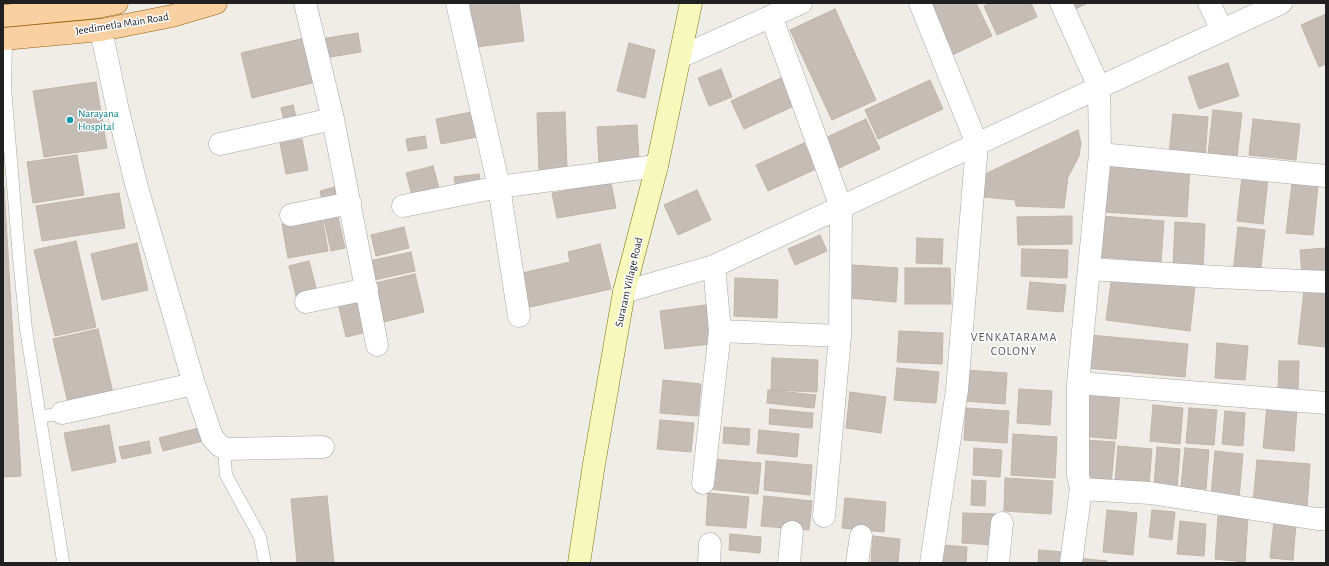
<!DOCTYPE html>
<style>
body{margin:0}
#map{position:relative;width:1329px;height:566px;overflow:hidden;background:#f0ece6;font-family:"Alegreya Sans",sans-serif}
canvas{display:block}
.frame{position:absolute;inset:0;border:4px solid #202020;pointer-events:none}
</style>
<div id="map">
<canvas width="1329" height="566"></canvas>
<div class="frame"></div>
</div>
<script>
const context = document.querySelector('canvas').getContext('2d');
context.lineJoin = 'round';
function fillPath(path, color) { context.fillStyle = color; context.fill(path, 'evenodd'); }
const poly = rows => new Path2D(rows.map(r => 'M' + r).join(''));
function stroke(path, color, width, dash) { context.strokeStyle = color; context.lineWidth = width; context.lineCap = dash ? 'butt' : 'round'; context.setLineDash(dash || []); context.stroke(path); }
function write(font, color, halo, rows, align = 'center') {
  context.font = font + ' "Alegreya Sans",sans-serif'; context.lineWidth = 3; context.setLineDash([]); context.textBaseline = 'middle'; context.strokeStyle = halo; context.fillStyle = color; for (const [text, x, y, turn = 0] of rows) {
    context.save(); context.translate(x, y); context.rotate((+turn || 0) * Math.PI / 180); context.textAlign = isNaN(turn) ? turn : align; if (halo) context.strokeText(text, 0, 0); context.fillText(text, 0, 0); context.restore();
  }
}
const building = poly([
 [470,3,519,3,524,41,476,47,470,3],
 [925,3,976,3,992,36,948,57,925,3],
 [991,3,1031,3,1037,17,997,35,984,6,991,3],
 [1065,3,1088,3,1069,12,1065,3],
 [835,9,876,100,832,120,790,30,835,9],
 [1326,14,1326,64,1319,67,1301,25,1326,14],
 [358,33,361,52,324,58,321,39,358,33],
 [309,37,320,81,252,98,241,53,309,37],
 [629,43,655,50,645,98,617,91,629,43],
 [1228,63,1239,96,1199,109,1188,77,1228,63],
 [721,69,732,97,709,106,698,78,721,69],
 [781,78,794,106,744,129,731,101,781,78],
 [930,80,943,109,878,139,865,110,930,80],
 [96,82,107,148,44,157,33,91,96,82],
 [293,105,297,121,285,124,281,108,293,105],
 [1213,110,1242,113,1237,157,1208,154,1213,110],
 [472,112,477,137,441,144,436,119,472,112],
 [565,112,567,170,539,171,537,113,565,112],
 [1173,114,1208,117,1205,158,1169,155,1173,114],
 [866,119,880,149,837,169,823,139,866,119],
 [1253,119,1300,124,1296,160,1249,155,1253,119],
 [637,125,639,162,599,164,597,127,637,125],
 [1078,130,1081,143,1079,156,1068,177,1064,208,1016,206,1015,200,984,197,985,174,1078,130],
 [425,136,427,148,408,151,406,139,425,136],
 [302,139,308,170,286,174,280,143,302,139],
 [804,143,816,169,768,191,756,165,804,143],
 [77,155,84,195,33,203,27,162,77,155],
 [1105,161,1190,167,1187,217,1102,212,1105,161],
 [433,166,439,188,412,195,406,173,433,166],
 [479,174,481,185,456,188,454,177,479,174],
 [1242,177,1268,179,1263,224,1237,221,1242,177],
 [611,183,616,208,557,218,552,193,611,183],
 [1292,183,1318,186,1313,235,1286,233,1292,183],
 [3,186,4,186,21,476,3,477,3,186],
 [335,187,338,200,323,204,320,191,335,187],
 [697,190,711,220,678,235,664,205,697,190],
 [119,193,125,228,42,241,36,206,119,193],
 [1072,216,1072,244,1018,245,1017,217,1072,216],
 [1101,216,1164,221,1161,262,1099,257,1101,216],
 [322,217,328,251,288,258,282,224,322,217],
 [338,217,345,248,331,251,324,220,338,217],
 [1175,222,1205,224,1203,268,1173,267,1175,222],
 [404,227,409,248,376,256,371,235,404,227],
 [1238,227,1265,230,1260,276,1233,273,1238,227],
 [820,235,827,251,795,265,788,249,820,235],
 [917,238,943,239,942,264,916,263,917,238],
 [76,241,96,327,55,336,34,250,76,241],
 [137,243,148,290,102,300,91,254,137,243],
 [600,244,611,289,526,308,518,274,570,262,568,252,600,244],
 [1326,248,1326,272,1302,274,1300,250,1326,248],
 [1022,249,1068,250,1067,278,1021,276,1022,249],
 [411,252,415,271,374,280,369,261,411,252],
 [309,261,318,295,297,300,289,266,309,261],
 [852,265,898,268,896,302,850,298,852,265],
 [905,268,950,268,951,304,905,304,905,268],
 [415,274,424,312,384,322,375,283,415,274],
 [1112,275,1195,286,1190,331,1106,320,1112,275],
 [735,278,778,280,777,318,734,316,735,278],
 [1030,282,1066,285,1063,312,1027,309,1030,282],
 [1304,291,1326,293,1326,347,1298,344,1304,291],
 [363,297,371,331,346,337,338,303,363,297],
 [706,305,711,344,665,349,660,311,706,305],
 [98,329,113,393,68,403,53,339,98,329],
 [899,331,943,333,942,364,897,362,899,331],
 [1090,335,1188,344,1185,377,1087,368,1090,335],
 [1217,343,1248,346,1245,380,1215,378,1217,343],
 [772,358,818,360,817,392,771,390,772,358],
 [1279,361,1299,361,1298,390,1278,389,1279,361],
 [897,368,939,372,936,403,894,400,897,368],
 [966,370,1007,373,1005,404,964,401,966,370],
 [663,380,701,384,698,416,660,413,663,380],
 [1019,389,1052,391,1050,425,1017,423,1019,389],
 [1085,389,1120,392,1116,439,1081,436,1085,389],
 [768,390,816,395,814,408,767,403,768,390],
 [850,392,886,397,881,433,846,428,850,392],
 [1153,405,1183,408,1180,444,1150,441,1153,405],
 [1267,406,1297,408,1294,451,1263,448,1267,406],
 [966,408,1009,411,1007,443,964,440,966,408],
 [1189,408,1217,410,1214,445,1186,443,1189,408],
 [770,409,813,413,812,428,769,424,770,409],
 [1225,411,1245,413,1243,446,1222,444,1225,411],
 [660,420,694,423,691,452,657,449,660,420],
 [109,425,116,462,72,471,64,433,109,425],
 [203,427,207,440,163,451,159,438,203,427],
 [724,427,750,429,749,445,723,443,724,427],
 [759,430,799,434,797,457,757,453,759,430],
 [1013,434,1057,437,1055,478,1011,475,1013,434],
 [1084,440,1115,442,1111,484,1080,481,1084,440],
 [149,441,151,453,122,459,119,447,149,441],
 [1118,446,1152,449,1149,484,1115,481,1118,446],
 [1157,447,1180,449,1177,488,1154,486,1157,447],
 [974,448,1002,450,1000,477,973,475,974,448],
 [1185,448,1209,450,1206,489,1181,487,1185,448],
 [1215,451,1243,454,1239,498,1211,496,1215,451],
 [712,459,761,463,758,494,709,489,712,459],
 [1257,460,1310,464,1307,508,1253,503,1257,460],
 [766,461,812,465,810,495,764,490,766,461],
 [1005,478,1053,481,1051,514,1004,511,1005,478],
 [972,480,986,481,985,506,971,505,972,480],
 [708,493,749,497,746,528,706,525,708,493],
 [327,496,334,563,297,563,291,499,327,496],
 [764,496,812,501,809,530,761,526,764,496],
 [845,498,886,502,884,532,842,528,845,498],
 [1107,510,1137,513,1133,555,1103,552,1107,510],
 [1152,510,1175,512,1172,540,1149,537,1152,510],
 [963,513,997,514,995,545,962,543,963,513],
 [1218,516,1248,518,1245,562,1215,559,1218,516],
 [1180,521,1206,524,1204,556,1177,554,1180,521],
 [1274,521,1296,523,1293,560,1270,558,1274,521],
 [730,534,761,537,760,553,729,550,730,534],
 [873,536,900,539,898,563,871,562,873,536],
 [943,545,967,547,966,563,941,563,943,545],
 [1039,550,1063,552,1062,563,1038,563,1039,550],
 [1076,558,1107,561,1106,563,1076,563,1076,558]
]);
const lane = poly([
 [6,39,5,88,19,258,26,329,40,417],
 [62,413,40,417,63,561,62,563],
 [224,448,226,475,260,537,265,563]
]);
const street = poly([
 [305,3,333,119,377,345],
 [920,3,977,144,957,390,931,563],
 [1061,3,1099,87,1100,154,1078,383,1078,475,1081,489,1150,493,1317,519,1326,519],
 [1209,3,1222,30],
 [771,16,841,207,840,336,824,516],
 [101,30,117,106,136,184,194,384,212,437,220,446,227,449,323,447],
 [680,57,801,3],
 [220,144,333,119],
 [1100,154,1326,176],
 [403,206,499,187,457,3],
 [291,215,350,203],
 [1089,269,1217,277,1326,282],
 [624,292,714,266,1281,3],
 [306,302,367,289],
 [519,316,499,187,657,166],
 [720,331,840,336],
 [1078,383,1326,403],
 [62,413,194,384],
 [703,483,720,331,714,266],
 [709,563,710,544],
 [789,563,792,532],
 [857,563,861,536],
 [998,563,1002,523],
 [1071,563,1081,489]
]);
const secondary = poly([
 [579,563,594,464,624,292,657,166,691,3]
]);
const primary = poly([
 [3,16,98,7,117,3],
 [3,39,101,30,172,16,216,3]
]);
const markers = [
 [70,120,4,"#0f9aa8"]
];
const streetNames = [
 ["Jeedimetla Main Road",122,24,-9],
 ["Suraram Village Road",629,282,-77]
];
const cultureNames = [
 ["Narayana",78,114],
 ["Hospital",78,127]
];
const neighbourhoodNames = [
 ["VENKATARAMA",1014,337],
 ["COLONY",1014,351]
];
fillPath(building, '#c5bcb6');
stroke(building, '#c1b3a9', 1);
stroke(lane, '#a7a7a7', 13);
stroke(street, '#a7a7a7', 23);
stroke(secondary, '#6e7508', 23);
stroke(primary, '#976004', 23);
stroke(lane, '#fff', 12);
stroke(street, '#fff', 22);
stroke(secondary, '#f7f8bc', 22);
stroke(primary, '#f9d0a2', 22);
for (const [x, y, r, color] of markers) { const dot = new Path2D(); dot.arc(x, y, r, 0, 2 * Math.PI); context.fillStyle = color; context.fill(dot); stroke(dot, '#fff', 1.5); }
write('11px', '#202020', '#fff', streetNames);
write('11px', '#0d838f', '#fff', cultureNames, 'left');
context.letterSpacing = '1px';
write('12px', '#535353', '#fff', neighbourhoodNames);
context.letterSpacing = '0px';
</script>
